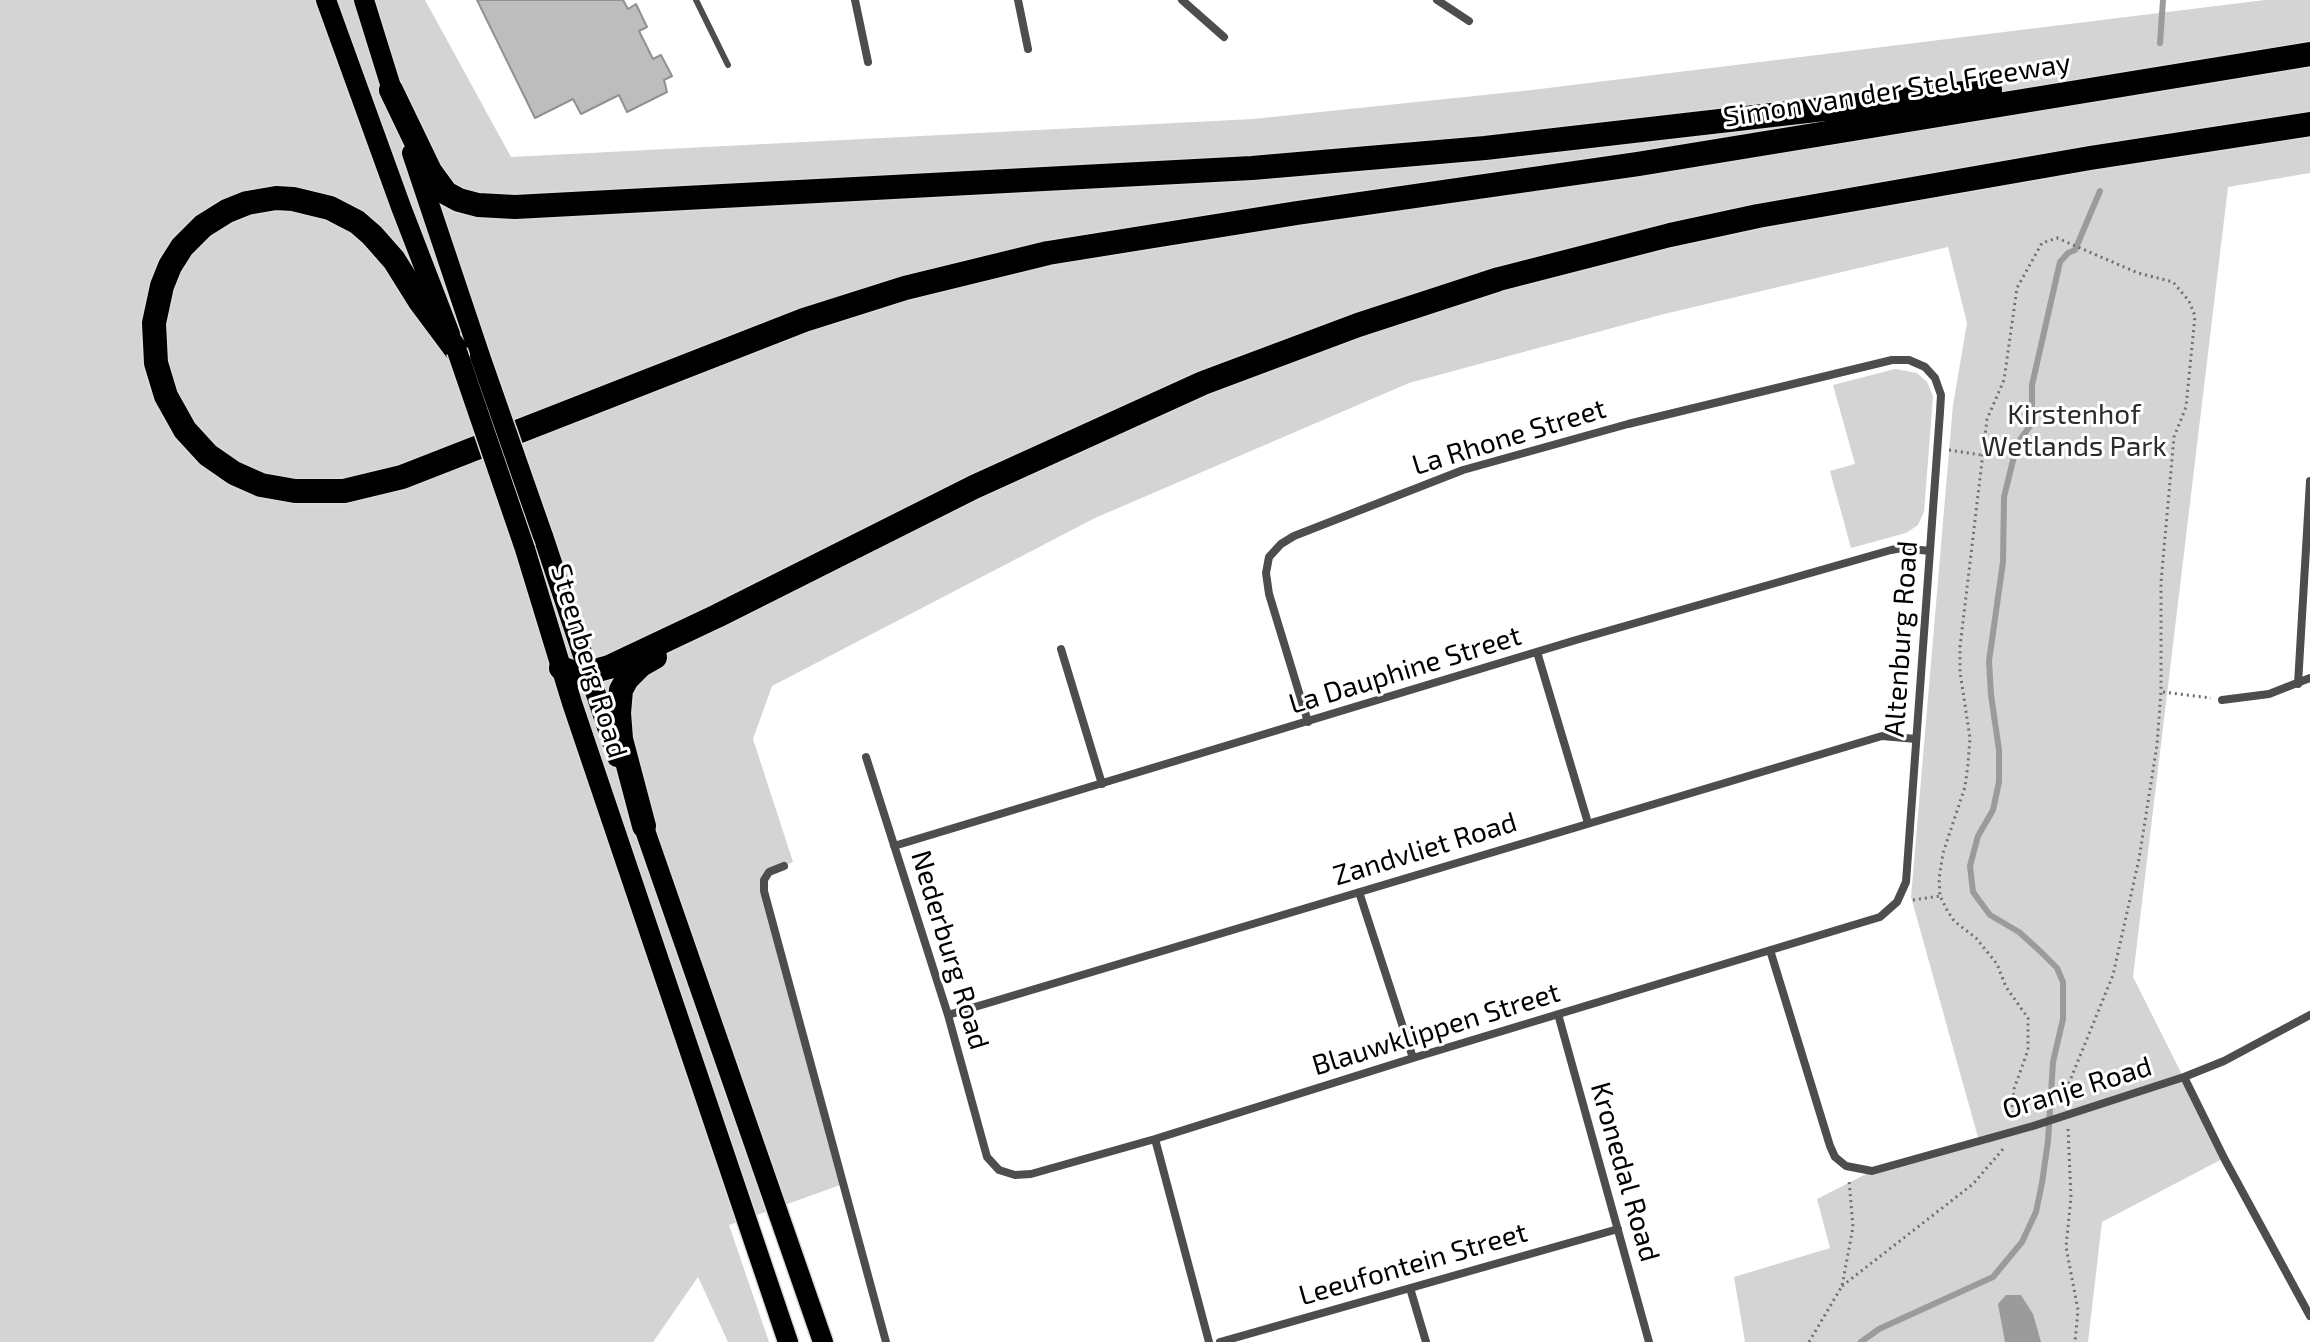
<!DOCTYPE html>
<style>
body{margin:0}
canvas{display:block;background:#fff}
</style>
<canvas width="2310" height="1342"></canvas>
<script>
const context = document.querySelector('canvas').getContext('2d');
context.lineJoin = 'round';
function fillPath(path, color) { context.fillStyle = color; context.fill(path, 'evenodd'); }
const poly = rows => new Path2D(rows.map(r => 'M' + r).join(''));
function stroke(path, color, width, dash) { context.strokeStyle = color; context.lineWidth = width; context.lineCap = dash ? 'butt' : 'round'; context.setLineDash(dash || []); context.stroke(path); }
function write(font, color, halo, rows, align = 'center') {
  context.font = font + ' "Exo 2",sans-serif'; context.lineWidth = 6; context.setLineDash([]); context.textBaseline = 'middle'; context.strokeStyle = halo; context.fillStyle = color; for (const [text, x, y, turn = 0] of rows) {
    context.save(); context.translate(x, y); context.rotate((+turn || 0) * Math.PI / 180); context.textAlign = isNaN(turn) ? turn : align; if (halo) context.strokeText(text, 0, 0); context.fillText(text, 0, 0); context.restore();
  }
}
const green = poly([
 [0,0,425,0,511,157,1253,119,1532,90,2265,0,2310,0,2310,173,2228,187,2133,977,2224,1158,2102,1222,2088,1342,1745,1342,1734,1277,1830,1248,1817,1199,1872,1171,1979,1141,1911,897,1953,405,1967,323,1948,247,1664,314,1409,383,1095,518,772,686,753,739,793,862,769,872,764,880,843,1184,729,1225,769,1342,728,1342,698,1277,653,1342,0,1342],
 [1895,369,1917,373,1927,382,1933,396,1924,512,1918,525,1906,533,1851,548,1830,471,1855,464,1833,385]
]);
const water = poly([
 [2006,1295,2021,1295,2033,1314,2041,1342,2005,1342,1998,1304]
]);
const stream = poly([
 [2160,43,2163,0],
 [1861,1342,1879,1329,1993,1277,2022,1242,2036,1212,2042,1183,2048,1141,2053,1062,2063,1019,2063,982,2057,968,2041,952,2019,932,1990,915,1973,892,1970,866,1978,836,1993,810,1999,782,1999,750,1991,695,1989,661,2003,562,2004,497,2017,444,2032,423,2032,385,2060,262,2068,253,2075,250,2100,191]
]);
const building = poly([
 [477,0,623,0,628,9,636,4,647,27,639,31,653,59,661,55,672,76,664,80,667,92,627,112,619,95,581,114,573,99,535,118,477,0]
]);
const path = poly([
 [1949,450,1981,455],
 [2163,692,2211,698],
 [1913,900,1940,896],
 [2011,1119,2014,1089,2028,1050,2028,1018,2006,987,1997,964,1976,938,1954,921,1947,910,1940,896,1939,879,1943,853,1965,787,1968,764,1970,738,1960,672,1960,647,1987,419,2004,380,2017,288,2042,243,2057,238,2138,273,2173,282,2189,301,2195,316,2186,407,2174,437,2161,582,2161,691,2157,745,2139,859,2113,975,2069,1083,2065,1102],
 [2068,1129,2071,1197,2066,1247,2078,1310,2075,1342],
 [1842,1286,1973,1184,2003,1149],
 [1809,1342,1842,1286,1853,1227,1849,1180]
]);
const service = poly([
 [696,0,728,65]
]);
const minor = poly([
 [855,0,868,62],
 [1018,0,1028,49],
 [1182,0,1224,37],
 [1437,0,1469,21],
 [1061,649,1102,784],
 [1537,652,1588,823],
 [2298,684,2310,481],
 [2222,700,2269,694,2310,678],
 [866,757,948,1015,987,1157,999,1170,1015,1175,1031,1174,1155,1139,1413,1058,1880,917,1897,902,1906,882,1940,412,1941,395,1935,378,1925,367,1909,360,1892,360,1628,424,1463,470,1294,536,1281,544,1269,557,1266,573,1269,594,1308,722],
 [894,846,1576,640,1891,550,1902,548,1930,551],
 [784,866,769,872,764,880,764,891,886,1342],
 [1359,892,1413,1058],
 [1770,950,1830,1146,1835,1157,1846,1166,1872,1171,2033,1126,2184,1077,2224,1061,2310,1015],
 [1558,1014,1649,1342],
 [948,1015,1882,736,1916,739],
 [2184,1077,2224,1158,2310,1316],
 [1155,1139,1209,1342],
 [1410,1288,1426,1342],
 [1220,1342,1618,1229]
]);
const primary = poly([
 [326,0,401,207,450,334],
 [364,0,396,103],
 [412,153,480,356],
 [543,536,617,757],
 [525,549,572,703,788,1342],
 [639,813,823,1342]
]);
const motorway = poly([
 [391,90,430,171,446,193,459,200,478,205,515,207,1252,168,1485,148,1990,90],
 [457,351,419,300,394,260,372,235,357,222,330,208,293,199,276,198,247,203,227,211,203,226,182,247,170,266,162,286,154,323,156,363,166,396,185,430,208,455,234,473,261,485,295,491,344,491,402,477,804,320,905,288,1048,253,1297,213,1638,164,2310,54],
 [561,668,580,675,609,667,717,616,974,487,1203,383,1358,325,1499,279,1670,235,1758,216,2090,158,2310,124],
 [644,826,621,739,619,713,621,690,627,679,641,665,655,657]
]);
const primaryBridge = poly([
 [457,351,525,549],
 [480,356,543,536]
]);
const streetNames = [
 ["Simon van der Stel Freeway",1897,90,-9],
 ["La Rhone Street",1509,437,-17],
 ["Altenburg Road",1901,639,-86],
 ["Steenberg Road",589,661,73],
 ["La Dauphine Street",1405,670,-17],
 ["Zandvliet Road",1425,849,-17],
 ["Nederburg Road",950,950,73],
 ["Blauwklippen Street",1436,1029,-17],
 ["Oranje Road",2077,1088,-17],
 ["Kronedal Road",1625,1172,74],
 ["Leeufontein Street",1413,1264,-16]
];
const parkNames = [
 ["Kirstenhof",2074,415],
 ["Wetlands Park",2074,447]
];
fillPath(green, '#d4d4d4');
fillPath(water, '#9b9b9b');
stroke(stream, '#9b9b9b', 6);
fillPath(building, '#bdbdbd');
stroke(building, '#919191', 2);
stroke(primary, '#dbdbdb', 23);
stroke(motorway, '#dbdbdb', 27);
stroke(path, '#6f6f6f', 3, [2, 4]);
stroke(service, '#4d4d4d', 6);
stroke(minor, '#4d4d4d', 8);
stroke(primary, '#000', 20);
stroke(motorway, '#000', 24);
stroke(primaryBridge, '#dbdbdb', 23, []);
stroke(primaryBridge, '#000', 20);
write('28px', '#000', '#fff', streetNames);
write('28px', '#2b2b2b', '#fff', parkNames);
</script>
